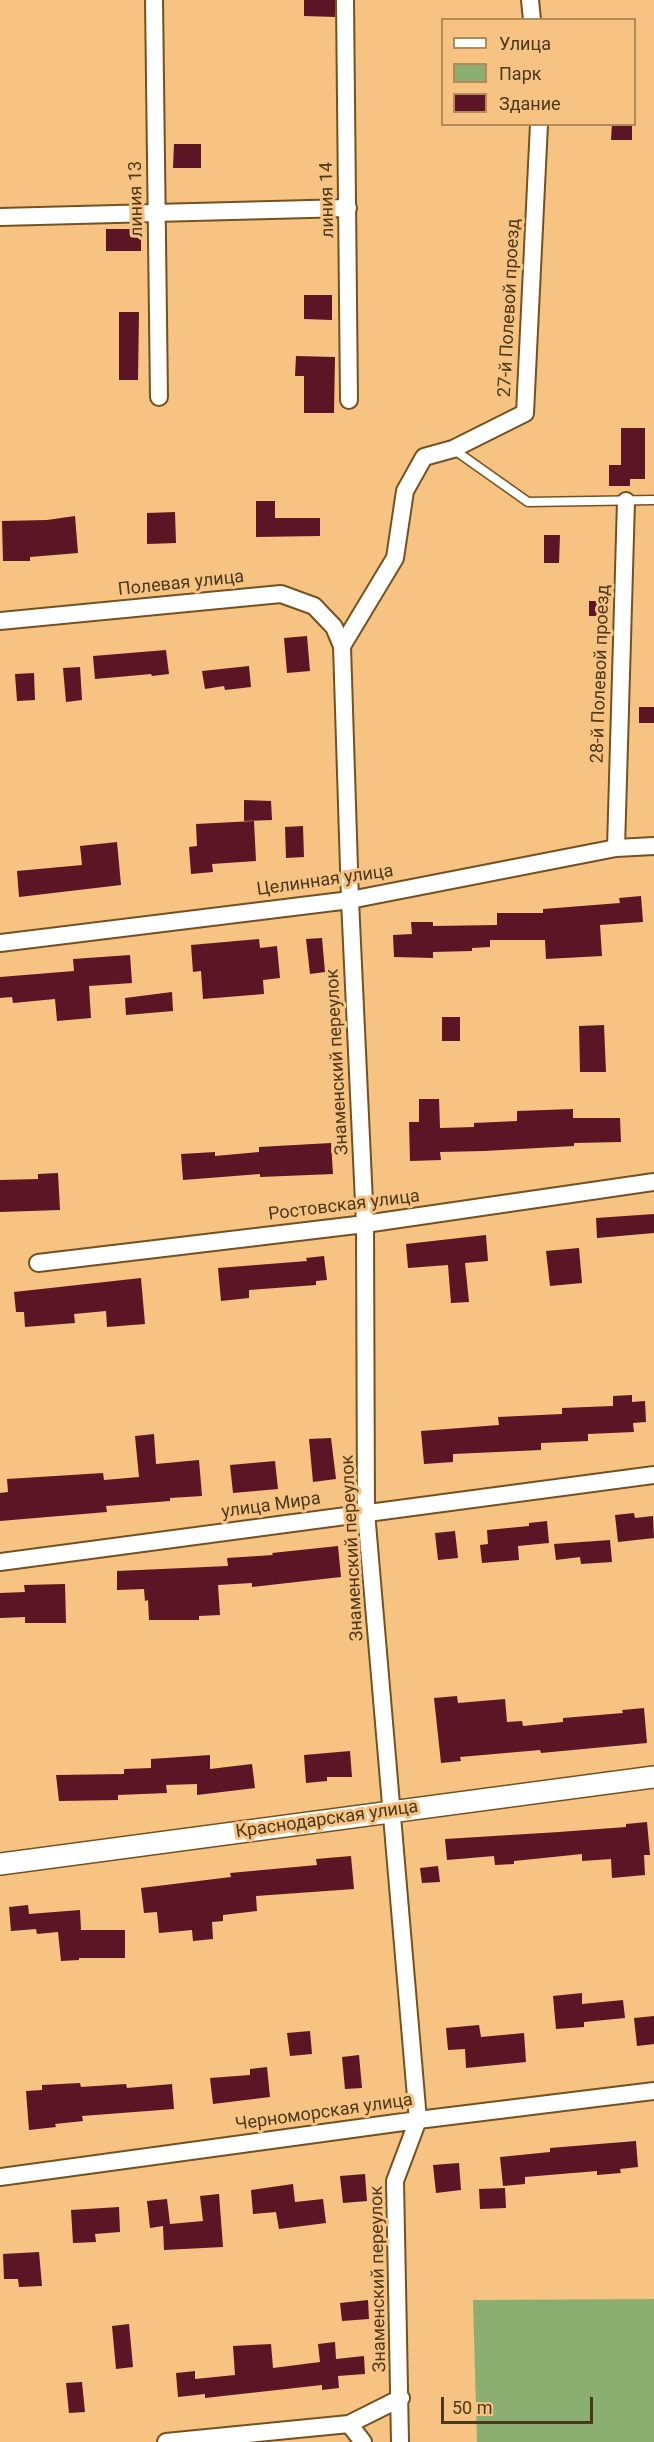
<!DOCTYPE html>
<meta charset="utf-8">
<style>
body{margin:0}
#map{position:relative;width:654px;height:2442px;overflow:hidden;background:#f6c382;font-family:Roboto,sans-serif}
canvas{display:block}
.legend{position:absolute;left:441px;top:18px;width:195px;height:108px;box-sizing:border-box;background:#f6c382;border:2px solid #b28b59;margin:0;padding:8px 10px;list-style:none;font-size:18px;color:#4c381c}
.legend li{display:flex;align-items:center;gap:12px;height:30px}
.legend b{width:30px;border:2px solid #b28b59}
.scale{position:absolute;left:441px;top:2397px;width:152px;height:27px;box-sizing:border-box;border:3px solid #4c381c;border-top:0;padding-left:8px;font-size:18px;line-height:21px;white-space:nowrap;color:#4c381c;-webkit-text-stroke:4px #f6c382;paint-order:stroke}
</style>
<div id="map">
<canvas width="654" height="2442"></canvas>
<ul class="legend">
<li><b style="height:8px;background:#fff"></b>Улица</li>
<li><b style="height:16px;background:#8baf71"></b>Парк</li>
<li><b style="height:16px;background:#5b1524"></b>Здание</li>
</ul>
<div class="scale">50 m</div>
</div>
<script>
const context = document.querySelector('canvas').getContext('2d');
context.lineJoin = 'round';
function fillPath(path, color) { context.fillStyle = color; context.fill(path, 'evenodd'); }
const poly = rows => new Path2D(rows.map(r => 'M' + r).join(''));
function stroke(path, color, width, dash) { context.strokeStyle = color; context.lineWidth = width; context.lineCap = dash ? 'butt' : 'round'; context.setLineDash(dash || []); context.stroke(path); }
function write(font, color, halo, rows, align = 'center') {
  context.font = font + ' Roboto,sans-serif'; context.lineWidth = 6; context.setLineDash([]); context.textBaseline = 'middle'; context.strokeStyle = halo; context.fillStyle = color; for (const [text, x, y, turn = 0] of rows) {
    context.save(); context.translate(x, y); context.rotate((+turn || 0) * Math.PI / 180); context.textAlign = isNaN(turn) ? turn : align; if (halo) context.strokeText(text, 0, 0); context.fillText(text, 0, 0); context.restore();
  }
}
const green = poly([
 [654,2299,654,2442,477,2442,473,2300]
]);
const building = poly([
 [304,0,335,0,335,17,304,16],
 [612,124,632,124,632,140,611,140],
 [174,144,201,144,201,168,173,168],
 [106,229,141,229,141,251,106,251],
 [304,295,332,295,332,320,304,319],
 [119,312,139,312,138,380,119,380],
 [296,356,335,357,334,413,304,413,304,376,295,376],
 [621,428,645,428,645,479,630,479,630,486,609,486,609,465,621,465],
 [256,501,275,501,275,518,320,518,320,536,256,537],
 [175,512,176,543,147,544,147,513],
 [75,516,78,553,30,557,30,561,3,561,2,521,47,520],
 [544,535,560,535,559,563,544,563],
 [589,601,605,601,606,616,589,616],
 [307,636,310,671,287,673,284,638],
 [166,650,169,674,152,676,151,674,95,679,93,656],
 [249,666,251,687,225,690,224,686,205,689,202,671],
 [80,667,82,700,66,702,63,668],
 [34,673,35,700,17,701,15,674],
 [639,707,654,707,654,723,639,723],
 [244,800,271,801,272,820,244,821],
 [254,821,256,861,212,864,213,872,191,874,189,847,197,846,196,824],
 [303,826,304,857,286,858,285,827],
 [117,842,121,885,19,897,17,871,82,865,80,846],
 [641,896,643,922,600,925,602,956,546,959,545,940,490,940,490,947,472,948,472,951,433,952,433,958,394,957,393,935,412,934,411,922,433,922,433,926,497,925,497,913,543,913,543,909,620,903,619,898],
 [322,938,325,972,310,974,306,939],
 [259,939,260,948,277,946,280,978,263,980,264,994,203,999,201,971,193,972,191,945],
 [130,955,132,983,89,986,91,1018,57,1021,55,999,13,1003,12,997,0,998,0,977,74,971,73,959],
 [172,992,173,1011,126,1015,125,998],
 [442,1017,460,1017,460,1041,442,1041],
 [604,1025,606,1072,580,1072,579,1026],
 [419,1099,439,1099,440,1128,474,1127,474,1123,517,1121,517,1111,573,1109,573,1118,620,1118,621,1142,574,1143,574,1146,484,1151,440,1152,441,1160,410,1161,409,1122,419,1122],
 [331,1143,333,1174,260,1177,260,1174,183,1180,181,1154,215,1152,215,1156,259,1152,259,1147],
 [58,1173,60,1210,0,1212,0,1180,38,1179,38,1174],
 [654,1214,654,1233,597,1238,596,1218],
 [486,1235,488,1261,465,1263,469,1302,451,1303,448,1265,408,1268,406,1244],
 [579,1248,582,1283,550,1286,546,1251],
 [324,1256,327,1280,316,1281,316,1285,249,1290,249,1298,221,1301,218,1268,307,1261,306,1258],
 [141,1278,145,1324,107,1327,106,1311,74,1314,75,1323,25,1327,24,1312,16,1312,14,1292],
 [632,1395,632,1402,645,1401,646,1422,633,1423,634,1432,588,1434,588,1441,541,1443,541,1450,453,1454,453,1462,424,1464,421,1431,499,1425,498,1417,562,1414,562,1408,613,1406,613,1396],
 [154,1434,156,1464,199,1460,202,1496,170,1498,170,1501,106,1506,107,1512,0,1521,0,1493,8,1492,7,1479,103,1473,104,1480,139,1477,135,1436],
 [331,1438,336,1479,313,1482,309,1439],
 [275,1461,278,1489,233,1493,230,1465],
 [634,1513,635,1518,653,1516,654,1538,618,1542,615,1515],
 [547,1521,549,1543,518,1546,519,1560,482,1563,480,1545,488,1544,487,1530,529,1526,529,1523],
 [455,1531,458,1558,438,1560,435,1533],
 [610,1540,612,1562,581,1564,580,1557,556,1560,554,1544],
 [338,1546,341,1577,252,1587,252,1583,218,1585,220,1615,199,1616,199,1620,149,1620,148,1600,145,1601,144,1589,117,1590,117,1571,228,1566,227,1558,273,1555,272,1553],
 [65,1584,66,1623,25,1623,25,1617,0,1618,0,1593,25,1592,24,1585],
 [457,1696,458,1703,505,1699,507,1722,522,1721,523,1726,563,1722,563,1718,623,1713,622,1710,644,1708,647,1743,541,1753,540,1750,460,1757,461,1761,441,1763,434,1698],
 [350,1751,352,1777,327,1777,327,1781,306,1783,304,1755],
 [210,1755,210,1769,252,1764,255,1788,197,1795,197,1784,166,1785,167,1793,118,1795,118,1800,59,1801,56,1775,124,1774,124,1769,151,1768,151,1759],
 [647,1822,650,1855,644,1855,645,1875,612,1878,611,1859,582,1861,582,1854,514,1861,514,1864,495,1865,494,1856,447,1860,445,1839,559,1832,626,1827,626,1824],
 [351,1856,354,1889,256,1896,257,1911,223,1915,223,1921,212,1922,213,1939,193,1941,192,1930,159,1933,157,1912,144,1913,141,1888,231,1877,230,1873,317,1865,316,1859],
 [438,1866,440,1882,422,1883,420,1868],
 [28,1905,29,1914,80,1910,81,1930,125,1930,125,1958,79,1958,79,1960,61,1961,58,1932,37,1934,36,1929,11,1931,9,1907],
 [582,1993,582,2004,623,2000,625,2018,584,2022,584,2027,556,2029,553,1996],
 [654,2016,654,2044,637,2046,634,2018],
 [479,2025,481,2037,524,2033,526,2062,466,2068,465,2049,448,2050,446,2028],
 [310,2031,312,2054,290,2056,287,2033],
 [359,2055,362,2088,345,2089,342,2057],
 [267,2067,270,2097,213,2104,210,2078,250,2075,250,2069],
 [80,2083,81,2087,126,2084,127,2088,172,2084,174,2109,82,2116,83,2121,55,2124,56,2127,29,2130,26,2091,42,2090,42,2085],
 [636,2141,638,2167,620,2169,621,2173,597,2175,597,2171,525,2177,525,2184,503,2186,500,2157,550,2152,550,2148],
 [459,2163,461,2190,436,2193,433,2165],
 [365,2174,367,2201,343,2203,340,2176],
 [293,2184,295,2202,323,2199,326,2223,279,2229,276,2212,253,2214,251,2190],
 [505,2188,506,2208,480,2209,479,2189],
 [219,2194,223,2247,164,2250,163,2226,150,2228,147,2201,167,2199,170,2224,203,2221,200,2196],
 [119,2207,120,2232,95,2234,96,2242,73,2243,71,2210],
 [39,2252,42,2286,19,2287,18,2279,4,2279,3,2254],
 [368,2300,369,2319,342,2321,340,2303],
 [129,2324,133,2367,116,2369,112,2326],
 [335,2342,336,2359,364,2356,365,2374,338,2376,339,2388,322,2390,322,2385,205,2398,205,2394,178,2397,176,2373,195,2371,195,2379,235,2375,233,2346,271,2344,273,2368,320,2362,318,2344],
 [82,2382,85,2412,69,2413,66,2383]
]);
const service = poly([
 [453,449,528,502,654,500]
]);
const minor = poly([
 [154,0,159,397],
 [345,0,349,400],
 [530,0,532,20],
 [0,217,348,208],
 [0,621,281,594,314,606,334,627,342,646,350,900,365,1224,366,1512,418,2120,395,2181,400,2442],
 [342,646,395,558,405,491,424,457,453,449,525,413,539,124],
 [616,848,626,501],
 [0,943,350,900,616,848,654,846],
 [38,1263,365,1224,654,1182],
 [0,1562,654,1475],
 [0,2177,418,2120,654,2091],
 [349,2424,363,2442],
 [166,2442,349,2424,401,2398]
]);
const tertiary = poly([
 [0,1864,654,1777]
]);
const streetNames = [
 ["линия 13",137,199,-91],
 ["линия 14",328,200,-91],
 ["27-й Полевой проезд",510,308,-87],
 ["Полевая улица",181,584,-6],
 ["28-й Полевой проезд",601,674,-88],
 ["Целинная улица",325,881,-8],
 ["Знаменский переулок",338,1062,-93],
 ["Ростовская улица",344,1206,-7],
 ["улица Мира",271,1506,-8],
 ["Знаменский переулок",353,1548,-93],
 ["Краснодарская улица",327,1820,-8],
 ["Черноморская улица",324,2113,-8],
 ["Знаменский переулок",379,2279,-91]
];
fillPath(green, '#8baf71');
fillPath(building, '#5b1524');
stroke(service, '#75511f', 11);
stroke(minor, '#75511f', 20);
stroke(tertiary, '#75511f', 24);
stroke(service, '#fff', 8);
stroke(minor, '#fff', 16);
stroke(tertiary, '#fff', 21);
write('18px', '#4c381c', '#f6c382', streetNames);
</script>
